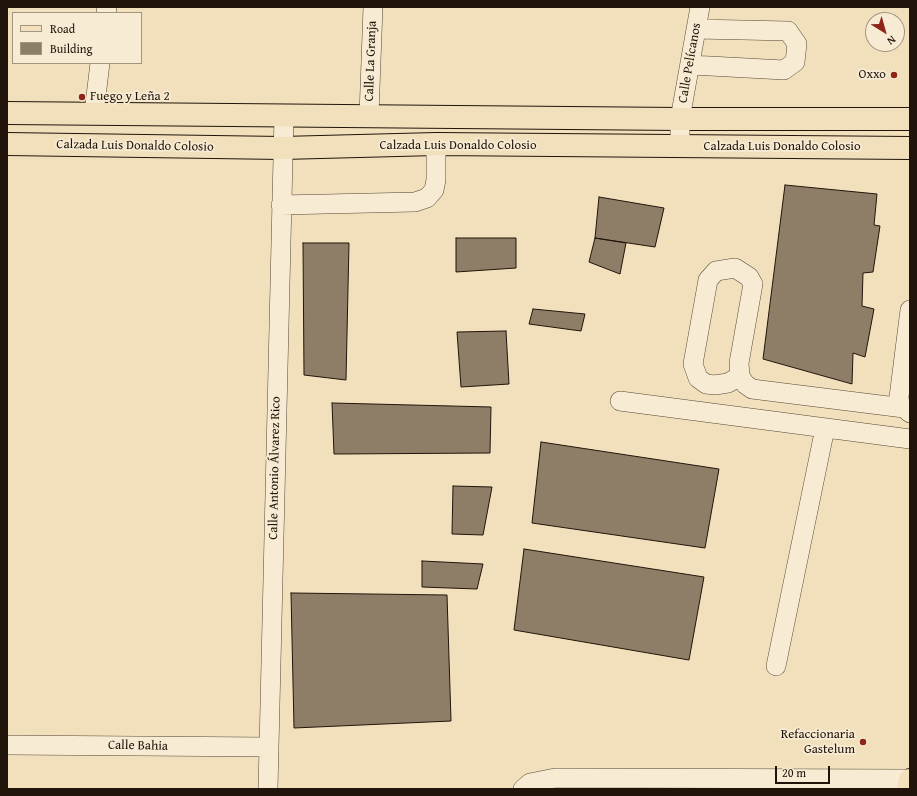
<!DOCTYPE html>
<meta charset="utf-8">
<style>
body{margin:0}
#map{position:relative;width:917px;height:796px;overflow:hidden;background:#f2e0bc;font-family:"Gentium Book Plus",serif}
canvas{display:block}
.frame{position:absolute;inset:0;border:8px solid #21140b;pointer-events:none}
.legend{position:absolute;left:12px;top:12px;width:130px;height:52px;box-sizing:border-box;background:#f7ebd3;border:1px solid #a19583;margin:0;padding:5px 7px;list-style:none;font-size:12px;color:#21140b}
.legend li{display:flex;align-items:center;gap:8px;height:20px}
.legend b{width:20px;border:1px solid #a19583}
.north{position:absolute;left:865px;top:12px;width:40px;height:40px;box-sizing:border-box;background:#f7ebd3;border:1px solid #a19583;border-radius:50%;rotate:143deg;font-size:11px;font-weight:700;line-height:16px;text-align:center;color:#21140b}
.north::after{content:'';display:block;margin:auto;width:14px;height:18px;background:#8f2418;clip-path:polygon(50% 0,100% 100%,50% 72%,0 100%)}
.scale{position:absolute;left:775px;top:766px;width:55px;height:18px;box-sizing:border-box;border:2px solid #21140b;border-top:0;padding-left:5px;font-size:12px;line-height:14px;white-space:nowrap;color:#21140b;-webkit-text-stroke:3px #f7ebd3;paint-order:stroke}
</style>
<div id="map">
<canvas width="917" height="796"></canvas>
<div class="frame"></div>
<ul class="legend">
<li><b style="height:5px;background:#f2e0bc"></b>Road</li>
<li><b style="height:11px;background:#8e7e67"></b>Building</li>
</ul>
<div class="north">N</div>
<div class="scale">20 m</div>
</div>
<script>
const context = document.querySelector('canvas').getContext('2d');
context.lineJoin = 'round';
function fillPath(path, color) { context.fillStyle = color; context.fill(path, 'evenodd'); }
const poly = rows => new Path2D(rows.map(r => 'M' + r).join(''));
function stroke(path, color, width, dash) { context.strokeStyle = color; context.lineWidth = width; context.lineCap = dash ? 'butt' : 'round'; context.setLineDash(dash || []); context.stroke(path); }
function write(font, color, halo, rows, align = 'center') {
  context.font = font + ' "Gentium Book Plus",serif'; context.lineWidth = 3.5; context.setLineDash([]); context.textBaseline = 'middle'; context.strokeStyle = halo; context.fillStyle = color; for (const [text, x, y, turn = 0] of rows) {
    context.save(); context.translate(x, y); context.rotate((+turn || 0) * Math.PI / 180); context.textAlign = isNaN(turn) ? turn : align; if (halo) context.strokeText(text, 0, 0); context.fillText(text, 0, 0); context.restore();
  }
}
const building = poly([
 [785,185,877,194,874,225,880,226,873,272,863,273,862,306,874,309,865,357,853,353,852,384,763,359,785,185],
 [599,197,664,208,655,247,595,238,599,197],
 [456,238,516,238,516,268,456,272,456,238],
 [595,238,626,243,620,274,589,262,595,238],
 [303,243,349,243,346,380,304,375,303,243],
 [533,309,585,314,581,331,529,324,533,309],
 [506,331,509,384,461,387,457,332,506,331],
 [332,403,491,407,490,453,334,454,332,403],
 [541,442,719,469,705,548,532,523,541,442],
 [453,486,492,487,483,535,452,534,453,486],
 [524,549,704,577,689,660,514,630,524,549],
 [422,561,483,564,477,589,422,587,422,561],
 [291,593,447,595,451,721,294,728,291,593]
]);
const minor = poly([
 [106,13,107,7],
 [691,65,784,70,795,62,797,44,788,31,696,29],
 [94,113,100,63],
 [369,115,373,7],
 [680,147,680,119,700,7],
 [281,205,415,202,427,198,434,190,436,180,436,144],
 [910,310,899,397,900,404,910,413],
 [740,376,728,383,715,385,706,384,698,378,693,364,708,280,716,271,735,268,749,277,753,284,739,363,740,376,745,384,752,389,904,408],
 [620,401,910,439],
 [776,666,825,428],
 [7,745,269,747],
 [268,789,284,116],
 [523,789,530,783,555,778,910,779]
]);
const major = poly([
 [7,113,680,119,910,119],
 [7,144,282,148,436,144,910,148],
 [908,789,910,780]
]);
const markers = [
 [894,75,4,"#8f2418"],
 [82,97,4,"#8f2418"],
 [863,742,4,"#8f2418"]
];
const streetNames = [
 ["Calle La Granja",371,61,-88],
 ["Calle Pelícanos",690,63,-80],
 ["Calzada Luis Donaldo Colosio",135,146,1],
 ["Calzada Luis Donaldo Colosio",458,146],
 ["Calzada Luis Donaldo Colosio",782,147],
 ["Calle Antonio Álvarez Rico",275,468,-89],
 ["Calle Bahia",138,746,1]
];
const poiNames = [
 ["Oxxo",886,75],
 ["Fuego y Leña 2",90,97,"left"],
 ["Refaccionaria",855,735],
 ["Gastelum",855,750]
];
fillPath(building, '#8e7e67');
stroke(building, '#21140b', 1);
stroke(minor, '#554737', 20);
stroke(major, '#21140b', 24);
stroke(minor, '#f7ebd3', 19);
stroke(major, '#f2e0bc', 22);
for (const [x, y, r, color] of markers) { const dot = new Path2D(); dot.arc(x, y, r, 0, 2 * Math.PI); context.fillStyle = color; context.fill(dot); stroke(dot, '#f7ebd3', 1.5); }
write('13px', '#21140b', '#f7ebd3', streetNames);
write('13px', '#21140b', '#f7ebd3', poiNames, 'right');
</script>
